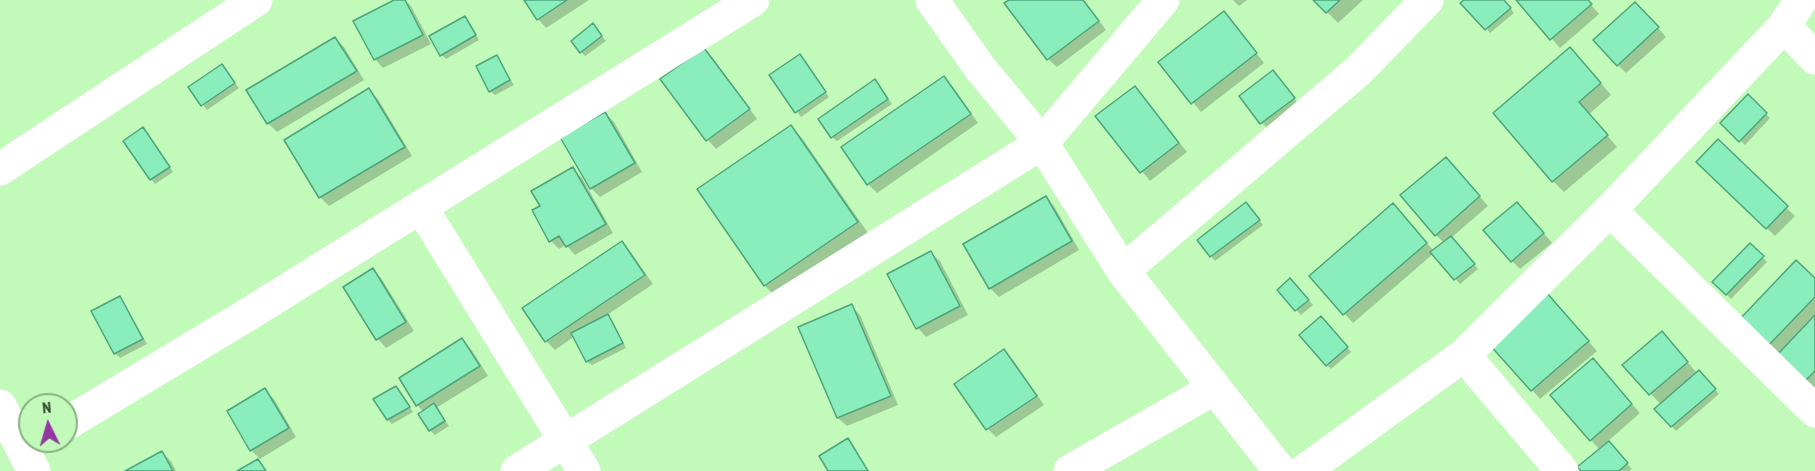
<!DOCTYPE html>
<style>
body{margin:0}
#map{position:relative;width:1815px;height:471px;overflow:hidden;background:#c2fbb9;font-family:"PT Sans Narrow",sans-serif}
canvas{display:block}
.north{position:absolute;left:18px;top:393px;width:60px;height:60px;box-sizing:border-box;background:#c2fbb9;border:2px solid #86b17f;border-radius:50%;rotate:355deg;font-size:16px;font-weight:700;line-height:24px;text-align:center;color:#2c4329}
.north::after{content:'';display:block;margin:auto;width:21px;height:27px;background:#9338a3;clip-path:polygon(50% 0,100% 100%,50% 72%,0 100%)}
</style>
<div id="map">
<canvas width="1815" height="471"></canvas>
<div class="north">N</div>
</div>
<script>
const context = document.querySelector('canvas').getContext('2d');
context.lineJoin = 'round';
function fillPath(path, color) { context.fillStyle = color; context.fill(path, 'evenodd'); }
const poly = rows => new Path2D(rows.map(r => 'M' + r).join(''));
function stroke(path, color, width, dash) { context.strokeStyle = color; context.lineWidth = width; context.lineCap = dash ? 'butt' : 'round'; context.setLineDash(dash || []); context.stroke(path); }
const shadow = poly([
 [397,0,405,0,411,6,431,44,383,68,375,59],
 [526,0,589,0,546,28,538,19],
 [1011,0,1084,0,1106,30,1057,67,1048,59],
 [1233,0,1247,0,1239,6],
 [1315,0,1363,0,1338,23],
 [1466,0,1503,0,1514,13,1490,33],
 [1518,0,1587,0,1599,14,1560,48],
 [1644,12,1666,37,1626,73,1618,65],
 [465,18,479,40,446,59,442,55],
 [1232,22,1264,63,1201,112,1160,62],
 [593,25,606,41,585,56,581,52],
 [335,39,344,47,364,80,277,132,268,123,249,90],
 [704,50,713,58,757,119,716,149,708,140,662,80],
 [497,57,514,85,495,95,490,91],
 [804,60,829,97,801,117,771,75],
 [1581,60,1611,95,1589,114,1617,147,1564,192,1553,181],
 [226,71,239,88,207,110,190,87],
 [1277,77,1298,103,1266,127,1262,123],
 [944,78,953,87,978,123,877,193,868,184],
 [879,86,892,104,837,141,832,137],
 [1135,88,1187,152,1150,181,1097,116],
 [369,90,378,99,412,156,329,206,320,197,286,140],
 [1748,96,1770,118,1745,145,1723,123],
 [605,113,614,122,642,172,600,197,591,188],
 [791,127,802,138,868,233,776,297,765,286,699,190],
 [143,129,173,172,155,184,151,179],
 [1718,142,1795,216,1775,236,1698,162],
 [1454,167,1488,206,1451,238,1478,269,1460,284,1433,254,1353,323,1311,276,1399,212,1434,251,1444,243,1436,235],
 [573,169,582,178,613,233,575,255,566,245,559,249,551,241,542,206],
 [1045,198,1054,206,1079,250,999,297,990,288],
 [1251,209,1263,225,1215,261,1211,256],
 [1526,212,1552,243,1520,269,1512,261],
 [621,243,630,251,653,284,607,315,612,320,626,348,592,365,587,361,575,336,555,350,546,341,524,308],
 [1750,245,1767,262,1731,299,1714,282],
 [931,253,940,261,968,315,926,337,918,328],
 [372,270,381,278,414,331,386,348,378,339,345,287],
 [1290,280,1313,305,1301,315,1279,290],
 [1815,281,1815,388,1740,321],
 [119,297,124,302,147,344,120,358,116,354,93,312],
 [1555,303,1597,351,1540,399,1532,390],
 [851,306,860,315,898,405,847,426,838,418],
 [1326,323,1351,352,1331,369,1327,365],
 [462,340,471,349,488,376,436,408,449,426,435,435,430,430,424,412,417,405,401,379],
 [1670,342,1697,373,1699,372,1719,394,1676,431,1656,409,1661,405,1625,365],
 [1004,351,1013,360,1044,405,996,437,988,429],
 [1601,369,1640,413,1607,442,1632,469,1629,471,1583,471,1600,450,1591,440],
 [396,387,413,412,392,424,388,420],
 [265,390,274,399,296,437,260,459,251,450],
 [162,452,171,461,176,471,128,471]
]);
const building = poly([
 [394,0,405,0,423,35,374,60,353,21,394,0],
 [524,0,567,0,537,20,524,0],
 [1009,0,1083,0,1099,21,1047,60,1004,3,1009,0],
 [1313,0,1340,0,1326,13,1313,0],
 [1464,0,1504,0,1511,8,1485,30,1460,3,1464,0],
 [1516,0,1588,0,1592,4,1550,40,1516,0],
 [1635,2,1659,27,1617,66,1593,40,1635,2],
 [1224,11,1257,53,1191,104,1158,62,1224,11],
 [465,16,476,35,440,56,429,36,465,16],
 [593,23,602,36,580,53,571,41,593,23],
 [335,37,357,71,267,124,246,90,335,37],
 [1570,47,1601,83,1579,102,1608,135,1552,182,1493,113,1570,47],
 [704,48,750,109,706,141,660,79,704,48],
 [800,54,826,92,795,113,769,75,800,54],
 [497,55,510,80,489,92,476,66,497,55],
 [222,64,235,83,201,106,188,87,222,64],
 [1273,70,1295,98,1260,124,1239,96,1273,70],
 [944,76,971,114,867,185,841,147,944,76],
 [875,79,888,99,831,138,818,119,875,79],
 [1135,86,1179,143,1140,173,1095,116,1135,86],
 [369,88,405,147,319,198,284,140,369,88],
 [1748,94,1767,113,1739,142,1720,123,1748,94],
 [605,112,635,163,590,189,560,137,605,112],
 [791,125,858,222,764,286,697,189,791,125],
 [143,127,170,167,150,180,123,141,143,127],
 [1718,139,1788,206,1766,229,1696,162,1718,139],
 [1446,157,1480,196,1435,236,1400,195,1446,157],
 [573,167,606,224,566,247,559,236,549,242,532,210,540,206,531,191,573,167],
 [1046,196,1072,241,989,289,963,244,1046,196],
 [1246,202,1260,220,1210,257,1197,240,1246,202],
 [1517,202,1544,233,1511,262,1483,230,1517,202],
 [1393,203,1427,243,1343,315,1309,276,1393,203],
 [1451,236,1475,264,1454,280,1430,252,1451,236],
 [622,241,645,275,545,342,522,308,622,241],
 [1750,243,1764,256,1726,295,1712,282,1750,243],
 [931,251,960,306,916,329,887,274,931,251],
 [1796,260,1815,278,1815,297,1766,348,1738,321,1796,260],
 [373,268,406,322,376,340,343,287,373,268],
 [1290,278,1309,300,1295,311,1277,290,1290,278],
 [1546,292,1589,341,1531,391,1488,343,1546,292],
 [120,296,143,339,114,354,91,311,120,296],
 [852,304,891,396,837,418,798,327,852,304],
 [608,314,623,343,586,362,571,333,608,314],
 [1815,315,1815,371,1803,383,1775,357,1815,315],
 [1321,316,1348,347,1326,366,1299,335,1321,316],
 [1662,331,1688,362,1649,395,1622,365,1662,331],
 [462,338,480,366,416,406,399,378,462,338],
 [1004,349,1037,396,986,430,954,384,1004,349],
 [1593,358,1632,404,1590,441,1550,395,1593,358],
 [1699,370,1716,389,1671,427,1654,409,1699,370],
 [396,386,410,407,387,420,373,399,396,386],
 [265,388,289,428,250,451,227,411,265,388],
 [434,403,445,421,429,431,418,414,434,403],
 [848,438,868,471,828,471,819,456,848,438],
 [1609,441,1628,463,1619,471,1581,471,1577,467,1609,441],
 [162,451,173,471,125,471,162,451],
 [258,459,266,471,237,471,258,459]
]);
const minor = poly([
 [932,0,980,68,1042,143,1123,271,1280,471],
 [1784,26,1815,58],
 [0,169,256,0],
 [421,207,584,471],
 [1610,210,1815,411],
 [1123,271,1358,71,1427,0],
 [1464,355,1562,471],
 [0,406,34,471],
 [66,424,247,315,753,0],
 [517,471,1042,143,1163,0],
 [1070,471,1215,388],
 [1304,471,1464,355,1610,210,1784,26,1801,0]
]);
fillPath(shadow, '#0003');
fillPath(building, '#89edbc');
stroke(building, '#4ea57c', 1.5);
stroke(minor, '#fff', 33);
</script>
